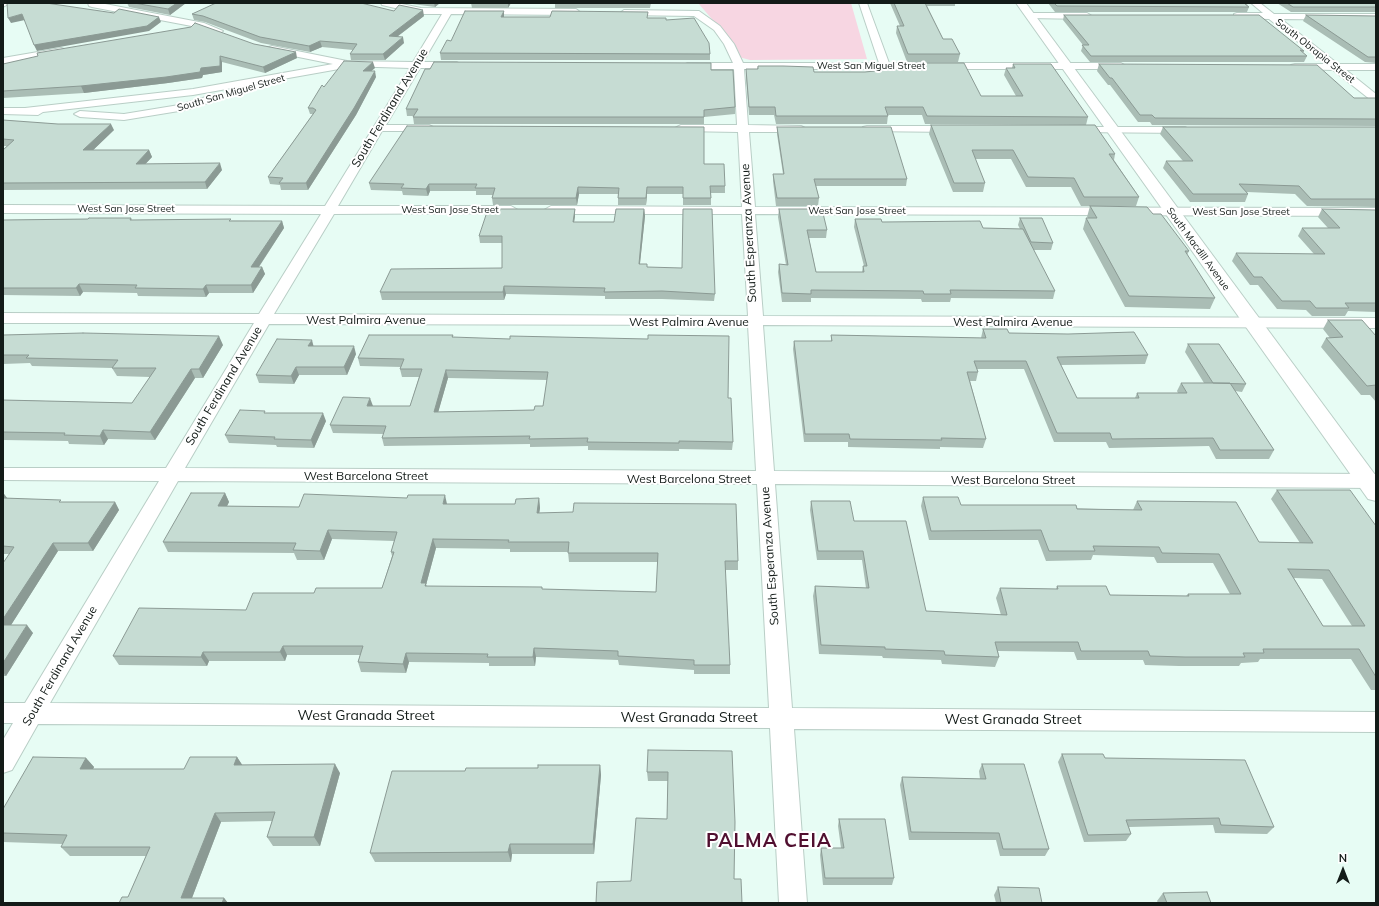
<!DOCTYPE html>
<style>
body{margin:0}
#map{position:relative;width:1379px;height:906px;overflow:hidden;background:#e7fcf4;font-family:Mulish,sans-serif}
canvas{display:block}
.frame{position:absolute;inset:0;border:4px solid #131b18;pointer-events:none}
.north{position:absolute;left:1323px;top:850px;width:40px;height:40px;-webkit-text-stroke:3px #fff;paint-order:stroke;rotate:0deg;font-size:11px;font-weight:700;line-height:16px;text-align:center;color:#131b18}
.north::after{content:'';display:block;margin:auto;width:14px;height:18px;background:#131b18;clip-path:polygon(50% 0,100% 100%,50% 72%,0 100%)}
</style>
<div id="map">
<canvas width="1379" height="906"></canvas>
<div class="frame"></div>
<div class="north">N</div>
</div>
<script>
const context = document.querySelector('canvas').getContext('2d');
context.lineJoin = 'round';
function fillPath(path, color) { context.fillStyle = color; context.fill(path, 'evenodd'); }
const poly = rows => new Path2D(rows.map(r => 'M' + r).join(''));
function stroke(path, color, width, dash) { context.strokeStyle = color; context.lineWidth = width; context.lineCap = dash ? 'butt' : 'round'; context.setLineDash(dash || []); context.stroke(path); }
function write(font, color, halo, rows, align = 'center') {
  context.font = font + ' Mulish,sans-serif'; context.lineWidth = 4; context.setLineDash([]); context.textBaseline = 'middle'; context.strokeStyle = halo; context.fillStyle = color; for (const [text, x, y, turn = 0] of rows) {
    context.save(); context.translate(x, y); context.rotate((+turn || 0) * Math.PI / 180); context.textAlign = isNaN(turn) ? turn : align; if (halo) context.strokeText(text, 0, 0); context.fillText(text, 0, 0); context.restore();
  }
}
const green = poly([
 [698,3,851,3,867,59,750,60,735,56,730,40]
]);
const minor = poly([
 [3,3,10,3,3,7,3,3],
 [88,3,100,3,204,23,223,31,218,34,202,28,92,7,89,6,88,3],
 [381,3,397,3,421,8,576,9,580,12,576,15,451,14,423,62,457,62,462,65,457,68,420,68,386,125,429,125,435,128,429,131,382,131,338,206,511,206,518,210,516,213,334,214,274,314,748,316,742,214,551,214,544,210,551,206,742,207,738,132,681,131,675,128,681,125,737,125,734,69,687,69,682,66,687,63,733,63,724,44,714,30,694,16,621,15,620,13,624,10,699,11,720,26,734,44,743,63,879,63,859,3,867,3,889,63,1121,63,1126,66,1121,69,744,69,748,125,801,126,807,129,801,132,749,132,755,207,1376,208,1376,216,755,214,763,316,1376,318,1376,328,763,325,774,471,1376,474,1376,488,775,484,792,708,1376,712,1376,732,794,729,807,903,779,903,770,728,38,724,12,770,3,773,3,740,13,723,3,723,3,703,25,703,159,481,3,480,3,468,166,468,254,323,3,323,3,313,259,314,321,214,3,213,3,205,325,206,410,68,344,66,339,69,193,95,43,112,38,115,3,114,3,108,25,108,193,89,333,64,269,51,267,49,269,47,272,46,347,61,413,62,442,14,421,14,382,5,381,3],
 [269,324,748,325,756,471,185,468,269,324],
 [178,481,757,484,769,708,50,703,178,481],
 [1251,3,1260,3,1274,14,1376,14,1376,20,1281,19,1338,64,1376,64,1376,70,1346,70,1376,94,1376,102,1372,101,1333,70,1291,69,1290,67,1291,65,1295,64,1326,64,1269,19,1234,18,1234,14,1237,13,1263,13,1251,3],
 [1031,13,1087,13,1092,16,1087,19,1028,18,1028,14,1031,13],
 [61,48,64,49,66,51,64,53,3,64,3,58,61,48],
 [216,94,221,97,220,99,185,110,124,120,80,117,74,114,80,111,124,114,179,105,216,94],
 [867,126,953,126,959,129,953,132,863,131,861,129,863,127,867,126],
 [1075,127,1185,127,1191,130,1185,133,1071,132,1069,130,1075,127]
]);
const tertiary = poly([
 [1016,3,1026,3,1376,476,1376,501,1368,499,1016,3]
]);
const wall = poly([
 [127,3,186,3,170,15,129,7],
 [405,3,440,3,435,7],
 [471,3,511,3,508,8,472,8],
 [555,3,651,3,650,8,555,8],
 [890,3,955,3,955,6,927,6,943,39,960,54,958,62,907,62,896,33,897,26,900,26],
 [1048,3,1248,3,1247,5,1249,7,1247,12,1055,12],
 [1277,3,1376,3,1376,12,1291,12],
 [394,11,424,16,397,37,404,43,385,60,351,60,350,54,353,50,322,47,310,52,261,43,205,22,194,20,192,14],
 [1064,15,1304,51,1303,53,1307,56,1304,62,1090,62,1081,51,1083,45,1063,20],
 [1306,15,1376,16,1376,63,1365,62,1303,21],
 [504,17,666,18,666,20,710,54,710,60,441,60,440,53],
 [254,44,297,58,265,73,222,62,222,72,203,75,202,78,168,83,84,93,3,98,3,64],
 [911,63,981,96,1016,96,1004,75,1006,68,1012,68,1013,64,1088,117,1086,125,925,124,922,115,888,115,887,124,776,124,774,115,749,115,746,77,746,69,757,69,758,66,814,72,865,72,873,71,874,68,910,68],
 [1099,64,1354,98,1376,98,1376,126,1152,125,1150,122,1138,122,1110,85,1108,85,1097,71],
 [375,68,371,71,376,77,356,115,308,190,281,190,280,185,270,184,268,177,313,114,310,114,308,108,324,87],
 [711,70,735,107,735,114,704,117,704,124,414,124,413,117,414,116,407,116,406,109],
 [3,120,114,130,93,150,149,150,152,157,145,164,222,170,207,189,3,190,3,150,7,146,3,146],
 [931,125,1115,154,1114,160,1139,197,1136,206,1081,206,1071,187,1026,187,1011,159,975,159,985,183,983,192,953,192,929,134],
 [777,127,907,179,906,186,816,186,819,198,818,206,776,206,773,181,773,174,783,174,777,134],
 [1163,127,1376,127,1376,207,1307,206,1295,194,1247,192,1248,194,1245,202,1190,202,1163,168,1166,161,1183,161,1160,134],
 [704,164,725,186,725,193,711,193,711,205,683,205,683,194,647,194,646,205,618,205,618,194,579,194,577,205,493,205,492,198,493,195,476,195,476,191,430,191,428,196,403,195,402,191,371,190,369,183],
 [1090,206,1153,214,1189,251,1187,255,1215,298,1210,309,1125,307,1083,229,1086,218,1088,218,1087,217],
 [575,209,575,216,574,222,614,222,644,209,645,216,640,264,715,294,714,301,662,299,605,299,605,296,506,294,504,300,382,300,380,292,502,268,502,243,480,243,479,236],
 [779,209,827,230,826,238,809,238,816,272,862,272,863,266,864,266,854,227,855,219,882,222,983,228,1020,229,1018,225,1020,218,1053,243,1051,250,1033,250,1055,291,1053,299,951,298,950,302,922,302,921,299,811,298,811,302,782,302,778,272,779,264,786,265,778,217],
 [1322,209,1376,210,1376,312,1348,311,1345,316,1312,316,1306,310,1277,309,1258,285,1250,285,1232,261,1236,253,1314,254,1298,236,1302,228,1328,228,1318,217],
 [131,218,132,220,282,221,284,228,259,267,262,267,265,274,253,293,209,293,206,297,138,296,137,293,83,292,80,296,3,295,3,220,88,219],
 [1328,320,1376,336,1376,402,1370,395,1361,395,1321,347,1326,338,1330,338,1323,329],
 [983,329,1148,355,1145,364,1061,365,1077,398,1135,398,1137,393,1178,393,1177,391,1181,383,1204,383,1185,352,1188,344,1246,384,1242,392,1235,391,1274,450,1269,459,1216,459,1209,446,1109,448,1106,442,1054,442,1024,369,977,369,978,372,976,381,970,381,986,439,983,448,940,447,940,449,848,447,848,442,804,442,793,349,794,341,831,341,831,335,981,338],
 [3,335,223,345,203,378,195,378,155,440,108,439,104,445,69,444,68,441,3,440,3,400,132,403,150,377,117,376,112,368,32,366,30,363,3,364],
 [453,335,453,337,728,398,733,442,732,450,679,449,679,451,588,450,588,446,530,447,530,444,384,446,382,438,384,434,333,433,330,425,373,406,410,406,419,377,402,377,400,369,401,367,360,366,358,358],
 [448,378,547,380,543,406,534,410,438,412],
 [313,346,356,354,347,375,299,375,294,384,259,383,256,375],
 [266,413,326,421,314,448,277,447,276,445,229,443,225,435],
 [1277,490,1376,526,1376,690,1371,690,1351,659,1260,659,1258,662,1241,663,1239,666,1179,666,1145,665,1143,660,1077,660,1074,652,998,651,999,657,995,667,942,664,941,660,883,658,882,656,819,654,813,596,815,586,866,588,862,560,817,560,810,510,811,501,854,521,926,611,1001,615,996,598,1000,588,1056,589,1057,586,1110,595,1186,596,1188,594,1230,594,1213,563,1157,563,1154,557,1093,555,1091,560,1046,561,1038,540,929,540,921,506,923,497,961,505,1133,510,1137,501,1259,542,1300,543,1271,499],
 [1294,578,1322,579,1352,626,1323,626],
 [225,493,229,502,227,506,299,507,447,504,515,504,539,498,540,508,539,513,738,561,738,570,725,570,730,665,730,674,694,674,694,670,619,665,618,660,536,657,535,666,489,666,489,663,409,662,406,673,361,672,358,662,360,655,287,655,285,661,209,661,207,666,119,665,113,656,246,610,314,593,382,588,392,556,391,552,394,541,332,539,324,560,297,560,294,553,168,552,163,542],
 [436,548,510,549,510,552,568,552,569,562,658,562,656,592,543,589,427,586,426,585],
 [3,494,4,494,7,498,62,502,115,502,119,510,93,551,58,551,11,625,33,633,6,676,3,676,3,563,9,554,3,554],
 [732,751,631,881,667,819,668,781,648,781,647,772],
 [1062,754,1105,758,1274,827,1267,834,1215,833,1213,825,1129,827,1131,834,1126,841,1084,842,1058,762],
 [237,757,242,765,340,773,320,846,273,846,267,837,272,821,221,822,192,898,224,898,228,903,119,903,128,897,146,856,70,856,61,847,63,844,3,842,3,809,86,758,94,767,93,769,184,769],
 [982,764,1049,849,1045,856,1000,856,996,840,909,840,900,785,902,777,980,779,979,771],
 [600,765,601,775,594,854,512,854,511,862,375,862,370,853,465,771],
 [839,819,894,878,892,885,823,885,820,855,821,848,841,848,838,826],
 [998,887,1042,903,996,903,994,895],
 [1163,893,1211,903,1158,903,1157,901]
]);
const shadedWall = poly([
 [177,3,186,3,170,15,168,9],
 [434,3,440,3,435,7],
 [508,3,511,3,508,8],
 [423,10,424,16,390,42,389,36],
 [504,11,504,17,501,17],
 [22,14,25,20,11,23,8,18],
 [159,17,161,22,149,31,37,51,34,45],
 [403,37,404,43,385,60,383,54],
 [320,41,322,47,310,52,309,46],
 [296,52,297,58,265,73,263,67],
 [220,56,222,62,222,72,203,75,202,78,168,83,84,93,81,86,201,68],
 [373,62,375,68,364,77,363,71],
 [375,71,376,77,356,115,308,190,306,183],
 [111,124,114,130,86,157,83,150],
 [149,150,152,157,139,171,136,164],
 [220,163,222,170,207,189,205,182],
 [429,184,430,191,428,196,426,189],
 [578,187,579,194,577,205,576,198],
 [647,187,647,194,646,205,646,198],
 [575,209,575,216,573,229,573,222],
 [644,209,645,216,639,272,639,264],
 [282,221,284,228,254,274,251,267],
 [262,267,265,274,253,293,251,285],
 [79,284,83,292,80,296,76,288],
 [206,285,209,293,206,297,203,289],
 [504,286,506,294,504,300,503,292],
 [219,336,223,345,203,378,199,369],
 [312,340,314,348,308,346],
 [354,346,356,354,347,375,344,367],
 [296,367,299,375,294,384,291,376],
 [191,369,195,378,155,440,150,432],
 [446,370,448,378,436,420,434,412],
 [370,398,373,406,367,406],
 [323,413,326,421,314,448,311,440],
 [103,430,108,439,104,445,100,436],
 [225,493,229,502,222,516,218,506],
 [4,494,10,502,3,501,3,496],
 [445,495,447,504,443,504],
 [539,498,540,508,538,522,537,513],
 [115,502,119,510,93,551,88,543],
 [328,530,332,539,324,560,320,551],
 [433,539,436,548,426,585,429,592,421,583],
 [53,543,58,551,6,633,3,630,3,619],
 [27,625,33,633,6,676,3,672,3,663],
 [283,646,287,655,285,661,280,652],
 [534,648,536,657,535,666,533,657],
 [203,652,209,661,207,666,201,657],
 [406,653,409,662,406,673,403,664],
 [237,757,243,766,234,765],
 [86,758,94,767,88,779,80,769],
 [335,764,340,773,320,846,314,837],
 [600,765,601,775,594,854,593,844],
 [215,813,221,822,190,903,181,898],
 [510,844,512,854,511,862,508,852],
 [224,898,228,903,222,903]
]);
const building = poly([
 [7,3,46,3,114,13,119,9,159,17,147,26,34,45,22,14,8,18,7,3],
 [134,3,177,3,168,9,134,3],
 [216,3,361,3,394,11,399,5,423,10,389,36,403,37,383,54,350,54,357,44,320,41,309,46,260,37,203,16,192,14,216,3],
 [894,3,925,3,943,39,952,39,960,54,908,54,897,26,904,26,894,3],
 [1054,3,1246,3,1245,4,1249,7,1057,6,1054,3],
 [1287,3,1376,3,1376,7,1293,7,1287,3],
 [465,11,504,11,501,17,550,17,552,11,648,12,647,18,666,18,666,20,694,18,709,43,710,54,440,53,447,40,451,41,465,11],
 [1064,15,1259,15,1304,51,1300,50,1307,56,1091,56,1082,45,1089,45,1064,15],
 [1306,15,1376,16,1376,57,1368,57,1306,15],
 [195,23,254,44,296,52,263,67,220,56,220,66,201,68,200,72,166,77,81,86,3,91,3,64,38,56,37,53,191,27,195,23],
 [344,61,373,62,363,71,375,71,354,108,306,183,279,183,283,178,268,177,316,110,313,108,308,108,322,85,324,87,344,61],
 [434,62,711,63,711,70,733,70,735,107,704,110,704,117,413,117,418,109,406,109,425,69,430,69,434,62],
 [911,63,964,63,981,96,1023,96,1006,68,1015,68,1013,64,1051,64,1088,117,927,116,923,107,885,107,888,116,776,116,775,107,749,107,746,69,758,69,758,66,783,66,813,67,814,72,865,72,875,71,874,68,909,68,913,67,911,63],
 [1099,64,1317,65,1354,98,1376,98,1376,119,1155,118,1152,115,1140,115,1112,78,1110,78,1099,64],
 [3,120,58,124,111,124,83,150,149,150,136,164,220,163,205,182,3,183,3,150,14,140,3,139,3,120],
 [931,125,1095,125,1115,154,1109,154,1139,197,1084,197,1074,178,1028,177,1013,150,972,150,985,183,954,183,931,125],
 [407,126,704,127,704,164,724,164,725,186,710,186,711,198,683,198,683,187,647,187,646,198,618,198,619,188,578,187,576,198,492,198,495,188,475,188,477,184,429,184,426,189,401,188,404,184,369,183,407,126],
 [777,127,891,127,907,179,814,179,819,198,777,198,773,174,784,174,777,127],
 [1163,127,1376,127,1376,199,1311,199,1299,186,1239,184,1248,194,1193,194,1166,161,1193,161,1163,127],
 [1090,206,1147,207,1153,214,1161,214,1189,251,1185,251,1215,298,1129,296,1086,218,1097,218,1090,206],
 [488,209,575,209,573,222,614,222,616,209,644,209,639,264,647,264,647,267,682,268,683,209,712,209,715,294,662,291,604,292,605,288,504,286,503,292,380,292,391,269,502,268,502,236,479,236,488,209],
 [779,209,822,209,827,230,807,230,816,272,864,272,863,266,867,266,855,219,881,219,882,222,980,221,983,228,1023,229,1055,291,950,290,951,294,924,294,923,291,811,290,811,294,782,293,779,264,788,265,779,209],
 [1322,209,1376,210,1376,303,1345,303,1349,308,1316,308,1310,301,1282,301,1262,277,1254,277,1236,253,1325,254,1302,228,1340,228,1322,209],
 [89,218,131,218,130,220,231,219,229,221,282,221,251,267,262,267,251,285,206,285,203,289,135,288,137,285,79,284,76,288,3,288,3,220,88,219,89,218],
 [1020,218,1042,218,1053,243,1031,242,1020,218],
 [1328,320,1362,320,1376,336,1376,385,1367,386,1326,338,1343,337,1328,320],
 [983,329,1007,329,1009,333,1068,334,1134,332,1148,355,1057,357,1077,398,1139,398,1137,393,1187,393,1181,383,1230,383,1274,450,1220,450,1213,438,1112,439,1110,433,1057,433,1026,361,974,361,978,372,967,372,986,439,941,438,942,440,850,439,849,434,805,434,794,341,832,341,831,335,986,338,983,329],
 [83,333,219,336,199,369,191,369,150,432,103,430,100,436,64,435,65,433,3,432,3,400,132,403,156,368,112,368,118,360,26,358,29,355,3,355,3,335,83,333],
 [369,335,453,335,452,337,510,339,510,336,648,339,648,335,729,336,728,398,731,398,733,442,679,441,679,443,587,442,588,438,529,439,530,436,382,438,386,426,330,425,343,397,370,398,367,406,410,406,422,369,400,369,404,359,358,358,369,335],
 [446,370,548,372,543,406,535,406,534,410,434,412,446,370],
 [277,339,312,340,308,346,354,346,344,367,296,367,291,376,256,375,277,339],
 [1188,344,1219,344,1246,384,1213,383,1188,344],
 [240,410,265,411,264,413,323,413,311,440,274,439,275,437,225,435,240,410],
 [1277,490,1350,490,1376,526,1376,677,1359,649,1263,649,1264,653,1243,653,1245,657,1185,657,1150,656,1148,651,1081,651,1078,642,995,642,999,657,945,655,944,651,885,649,885,647,821,645,815,586,869,588,863,551,818,551,811,501,850,501,854,521,906,521,926,611,1007,615,1000,588,1058,589,1057,586,1106,586,1110,595,1189,596,1188,594,1241,594,1219,554,1162,553,1159,547,1093,546,1095,551,1049,551,1041,530,931,531,923,497,958,497,961,505,1076,505,1077,509,1142,510,1137,501,1236,502,1259,542,1313,543,1277,490],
 [1288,569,1329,570,1365,626,1323,626,1288,569],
 [191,493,225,493,218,506,299,507,304,494,407,498,408,495,445,495,443,504,515,504,516,499,539,498,537,513,573,512,574,503,736,504,738,561,725,561,730,665,694,665,694,660,618,656,618,651,534,648,533,657,487,657,488,654,406,653,403,664,358,662,363,646,283,646,280,652,203,652,201,657,113,656,139,608,246,610,253,593,314,593,316,588,382,588,394,552,391,552,397,532,328,530,320,551,293,550,296,543,163,542,191,493],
 [433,539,509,540,508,542,569,542,568,553,658,553,656,592,542,589,542,587,425,586,426,583,421,583,433,539],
 [3,498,61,500,59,502,115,502,88,543,53,543,3,619,3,563,14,547,3,546,3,498],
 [3,625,27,625,3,663,3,625],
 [648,750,732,751,735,822,734,879,741,879,742,903,596,903,597,882,631,881,636,818,667,819,668,772,647,772,648,750],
 [1062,754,1103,754,1105,758,1245,760,1274,827,1221,825,1219,818,1126,820,1131,834,1088,835,1062,754],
 [33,757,86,758,80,769,184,769,190,757,237,757,234,765,335,764,314,837,267,837,275,812,215,813,181,898,224,898,222,903,119,903,122,897,128,897,150,847,61,847,67,835,3,833,3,809,33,757],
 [982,764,1024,764,1049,849,1003,849,999,833,911,832,902,777,986,779,982,764],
 [538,765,600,765,593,844,510,844,508,852,370,853,392,771,465,771,466,768,538,768,538,765],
 [839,819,885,819,894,878,825,878,821,848,844,848,839,819],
 [998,887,1039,888,1042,903,1001,903,998,887],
 [1207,892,1211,903,1167,903,1163,893,1207,892]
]);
const farStreetnames = [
 ["South Obrapia Street",1315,51,38],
 ["West San Miguel Street",871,66],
 ["South San Miguel Street",231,93,-16],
 ["West San Jose Street",126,209],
 ["West San Jose Street",450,210],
 ["West San Jose Street",857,211],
 ["West San Jose Street",1241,212],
 ["South Macdill Avenue",1198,249,54]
];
const streetNames = [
 ["South Ferdinand Avenue",390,108,-59],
 ["South Esperanza Avenue",749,233,-93],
 ["West Palmira Avenue",366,320],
 ["West Palmira Avenue",689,322],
 ["West Palmira Avenue",1013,322],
 ["South Ferdinand Avenue",224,386,-59],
 ["West Barcelona Street",366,476],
 ["West Barcelona Street",689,479],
 ["West Barcelona Street",1013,480],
 ["South Esperanza Avenue",770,556,-94],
 ["South Ferdinand Avenue",60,666,-60]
];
const nearStreetnames = [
 ["West Granada Street",366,716],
 ["West Granada Street",689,718],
 ["West Granada Street",1013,720]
];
const nearDistrictnames = [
 ["PALMA CEIA",769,841]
];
fillPath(green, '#f7d6e2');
stroke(minor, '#b9cec6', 2);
stroke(tertiary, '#b9cec6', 2);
fillPath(minor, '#fff');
fillPath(tertiary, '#fff');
fillPath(wall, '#aabdb5');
fillPath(shadedWall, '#8b9a94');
fillPath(building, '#c6dcd3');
stroke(building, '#8b9a94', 1);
write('10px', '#131b18', '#fff', farStreetnames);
write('12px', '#131b18', '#fff', streetNames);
write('14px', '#131b18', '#fff', nearStreetnames);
context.letterSpacing = '1px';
write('bold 19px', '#500f2f', '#fff', nearDistrictnames);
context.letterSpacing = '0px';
</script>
